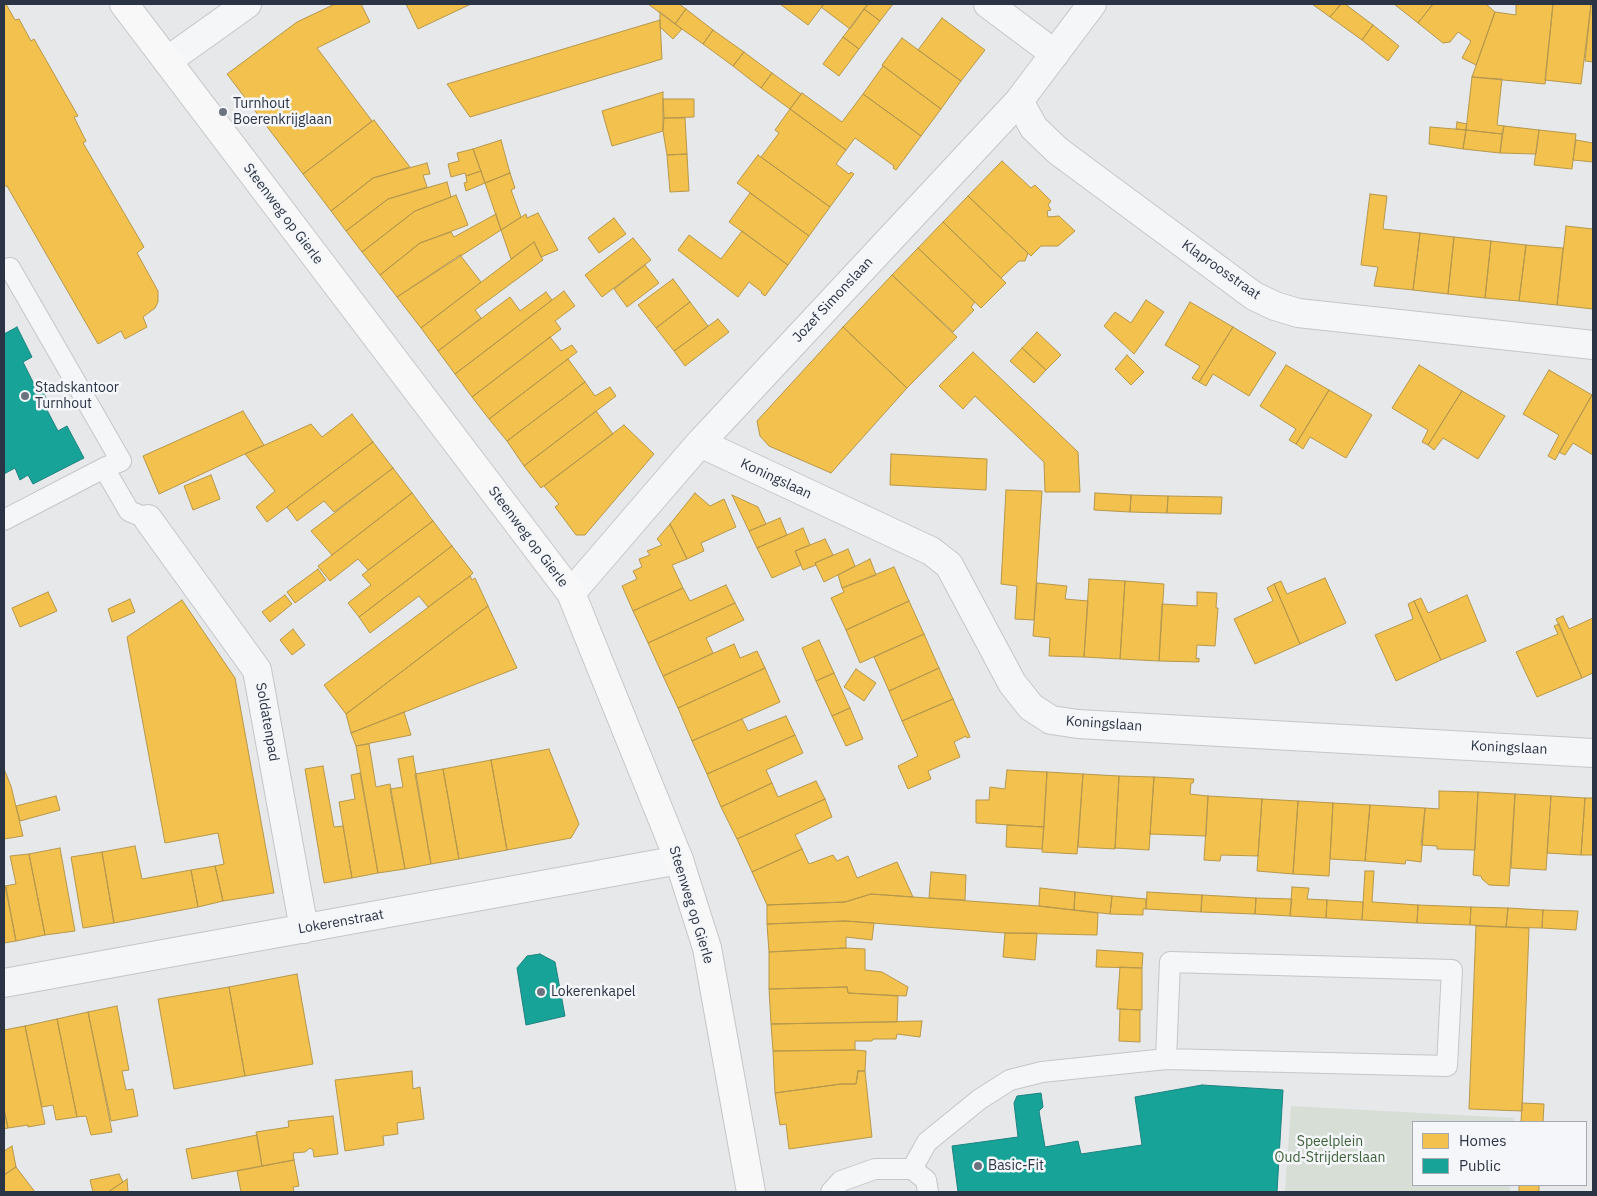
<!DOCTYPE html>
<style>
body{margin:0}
#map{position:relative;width:1597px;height:1196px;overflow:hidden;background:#e6e8ea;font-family:"IBM Plex Sans",sans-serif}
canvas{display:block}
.frame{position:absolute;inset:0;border:5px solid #2b3445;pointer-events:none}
.legend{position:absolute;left:1412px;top:1121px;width:175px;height:65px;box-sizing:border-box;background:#f4f6f9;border:1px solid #a4a8b1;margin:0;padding:6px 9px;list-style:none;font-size:15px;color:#2b3445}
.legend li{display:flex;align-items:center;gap:10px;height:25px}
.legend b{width:25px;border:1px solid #a4a8b1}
</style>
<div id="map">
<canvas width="1597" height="1196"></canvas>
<div class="frame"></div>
<ul class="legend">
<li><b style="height:14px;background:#f2c14e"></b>Homes</li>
<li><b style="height:14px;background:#17a398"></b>Public</li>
</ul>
</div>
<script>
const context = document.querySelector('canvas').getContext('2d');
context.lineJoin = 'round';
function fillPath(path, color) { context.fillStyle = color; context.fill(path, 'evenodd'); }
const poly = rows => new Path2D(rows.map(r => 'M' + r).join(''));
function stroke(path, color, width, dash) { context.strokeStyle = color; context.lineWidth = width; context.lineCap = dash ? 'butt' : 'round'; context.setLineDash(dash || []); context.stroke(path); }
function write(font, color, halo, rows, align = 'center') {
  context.font = font + ' "IBM Plex Sans",sans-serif'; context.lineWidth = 5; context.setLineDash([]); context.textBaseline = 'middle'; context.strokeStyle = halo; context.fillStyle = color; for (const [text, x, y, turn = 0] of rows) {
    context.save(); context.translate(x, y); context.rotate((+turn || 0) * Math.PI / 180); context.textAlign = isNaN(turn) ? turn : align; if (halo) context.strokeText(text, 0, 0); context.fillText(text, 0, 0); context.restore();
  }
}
const green = poly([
 [1291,1106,1514,1118,1514,1122,1413,1122,1413,1185,1510,1185,1510,1192,1285,1192]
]);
const homes = poly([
 [4,4,6,4,15,20,19,19,31,41,34,39,78,116,74,117,86,141,83,143,144,247,137,253,158,291,158,302,155,308,143,317,147,327,125,339,121,331,98,344,7,186,4,186,4,4],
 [335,4,361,4,370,22,317,48,372,121,303,174,227,74,297,22,335,4],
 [406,4,471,4,418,29,406,4],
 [648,4,679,4,686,9,675,24,648,4],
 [780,4,824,4,808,25,780,4],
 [824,4,868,4,850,29,821,7,824,4],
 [868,4,893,4,880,21,864,9,868,4],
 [1312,4,1341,4,1330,17,1312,4],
 [1341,4,1345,4,1373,25,1362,40,1330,17,1341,4],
 [1394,4,1433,4,1418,23,1394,4],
 [1433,4,1486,4,1495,12,1476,65,1462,58,1471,41,1458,32,1450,42,1443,43,1418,23,1433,4],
 [1516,4,1553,4,1545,84,1472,77,1495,12,1516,15,1516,4],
 [1553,4,1591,4,1581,84,1545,80,1553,4],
 [1591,4,1593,4,1593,62,1585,61,1591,4],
 [686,9,713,30,703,44,675,24,686,9],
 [864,9,880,21,859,49,843,37,864,9],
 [660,12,682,29,673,39,660,27,660,12],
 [942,18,985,50,961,81,918,50,942,18],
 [660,20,662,59,470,117,447,84,660,20],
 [1373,25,1399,46,1388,61,1362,40,1373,25],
 [713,30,744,52,733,66,703,44,713,30],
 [843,37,859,49,839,76,823,64,843,37],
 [902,38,961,81,941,109,882,65,902,38],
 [744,52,772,73,761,88,733,66,744,52],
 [883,66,941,109,921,136,863,94,883,66],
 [772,73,801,94,790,109,761,88,772,73],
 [1472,77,1502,79,1497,125,1504,126,1502,134,1466,130,1472,77],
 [663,92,663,131,612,146,602,111,663,92],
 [802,93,842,122,863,94,921,136,896,170,893,168,894,166,855,138,846,150,790,109,802,93],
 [663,99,694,99,694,117,664,118,663,99],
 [790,109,846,150,836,164,849,174,851,172,854,174,830,207,761,157,779,133,775,130,790,109],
 [664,118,685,118,687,154,667,155,663,131,664,118],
 [374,120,410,167,373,178,331,211,303,174,374,120],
 [1457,122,1467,124,1466,130,1456,129,1457,122],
 [1504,126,1539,130,1536,154,1500,153,1504,126],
 [1430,127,1466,130,1463,149,1429,144,1430,127],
 [1466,130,1502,134,1500,153,1463,149,1466,130],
 [1539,130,1576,134,1572,169,1534,165,1539,130],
 [501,140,510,173,485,183,473,149,501,140],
 [1576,140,1593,143,1593,162,1573,160,1576,140],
 [473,149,481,171,466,176,465,173,451,177,448,164,459,161,457,153,473,149],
 [687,154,689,191,670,192,667,155,687,154],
 [758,155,830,207,809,236,737,183,758,155],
 [1002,161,1031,188,1035,185,1051,201,1048,205,1051,210,1047,211,1048,217,1059,216,1075,231,1058,246,1041,246,1031,256,968,196,1002,161],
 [427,163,430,174,423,175,427,187,388,199,346,231,331,211,373,178,427,163],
 [481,171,485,183,466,191,464,183,467,182,466,176,481,171],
 [510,173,515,188,511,190,521,217,501,230,485,183,510,173],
 [447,182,451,197,415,211,362,252,346,231,388,199,447,182],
 [750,193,809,236,788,265,729,222,750,193],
 [1370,194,1387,196,1383,229,1420,233,1413,290,1374,286,1378,267,1361,265,1370,194],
 [456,195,468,225,420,243,380,275,362,252,415,211,456,195],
 [968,196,1028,253,1025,261,1019,261,1001,278,943,222,968,196],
 [538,213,558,250,541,257,534,242,511,259,501,230,526,214,527,218,538,213],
 [496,214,501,230,397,297,380,275,420,243,451,232,454,237,496,214],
 [614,218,626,234,599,253,588,238,614,218],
 [943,222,1006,283,981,308,918,248,943,222],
 [1566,226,1593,229,1593,309,1557,305,1566,226],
 [742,231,788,265,765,296,761,293,762,292,749,282,738,297,678,250,689,235,721,259,742,231],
 [1420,233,1454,237,1448,294,1413,290,1420,233],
 [1454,237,1491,241,1485,298,1448,294,1454,237],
 [633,238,651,260,602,297,585,275,633,238],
 [1491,241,1526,245,1519,301,1485,298,1491,241],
 [534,242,543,260,475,310,481,318,438,351,421,328,534,242],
 [1526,245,1563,248,1557,305,1519,301,1526,245],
 [918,248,975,302,971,307,974,310,953,332,892,275,918,248],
 [460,255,481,282,421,328,397,297,460,255],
 [645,265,659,283,627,307,614,289,645,265],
 [892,275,957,337,907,388,843,327,892,275],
 [673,279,690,302,656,328,638,305,673,279],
 [564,291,575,306,555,321,561,329,472,397,455,374,564,291],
 [546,292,552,300,455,374,438,351,510,297,520,311,546,292],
 [1146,300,1164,312,1134,354,1104,326,1115,312,1131,323,1146,300],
 [690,302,708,326,674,351,656,328,690,302],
 [1190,302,1233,327,1199,382,1192,378,1200,366,1165,345,1190,302],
 [718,319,729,332,685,366,674,351,718,319],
 [843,327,907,388,831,473,769,446,760,436,757,421,843,327],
 [1233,327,1276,353,1249,396,1213,374,1206,386,1199,382,1233,327],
 [1037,332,1061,355,1046,370,1022,348,1037,332],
 [550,337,561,351,572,345,577,352,489,419,472,397,550,337],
 [1022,348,1046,370,1034,383,1010,361,1022,348],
 [973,352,1078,452,1080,492,1045,492,1044,462,975,396,963,409,939,386,973,352],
 [1127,355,1144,372,1131,385,1115,369,1127,355],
 [568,359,585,382,507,441,489,419,568,359],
 [1286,365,1329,390,1296,444,1289,440,1296,429,1260,406,1286,365],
 [1419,365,1462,391,1428,445,1422,442,1428,430,1392,408,1419,365],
 [1549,370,1592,395,1555,460,1548,456,1559,435,1523,414,1549,370],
 [585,382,595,396,610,387,616,396,524,466,507,441,585,382],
 [1329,390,1372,415,1346,458,1310,437,1303,449,1296,444,1329,390],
 [1462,391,1505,416,1478,459,1443,438,1434,450,1428,445,1462,391],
 [1592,395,1593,396,1593,455,1573,443,1565,455,1559,452,1592,395],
 [243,411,264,445,159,494,143,456,243,411],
 [596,411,613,434,541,488,524,466,596,411],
 [352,414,373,442,267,522,256,507,275,491,245,454,311,424,322,437,352,414],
 [624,425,654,454,585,535,576,535,555,507,559,504,544,486,624,425],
 [373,442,393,468,334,512,324,501,297,521,287,507,373,442],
 [891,454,987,459,986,490,890,485,891,454],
 [393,468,412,493,332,555,311,531,393,468],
 [211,475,220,499,193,510,184,486,211,475],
 [1006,490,1042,491,1034,620,1015,619,1017,586,1001,584,1006,490],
 [412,493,433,521,368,570,358,559,330,581,318,566,412,493],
 [695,493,710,506,724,499,736,527,701,543,704,551,687,559,670,524,695,493],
 [1095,493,1131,495,1130,512,1094,510,1095,493],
 [732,495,758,507,766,524,749,531,732,495],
 [1131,495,1168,496,1167,513,1130,512,1131,495],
 [1168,496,1222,497,1221,514,1167,513,1168,496],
 [780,518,787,535,757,548,749,531,780,518],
 [433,521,452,546,359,617,348,603,371,585,362,575,433,521],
 [670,524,687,559,672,565,683,588,633,611,622,586,637,579,633,571,642,567,639,559,650,555,647,551,662,545,657,539,670,524],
 [803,528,810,545,795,551,801,565,772,578,757,548,803,528],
 [825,539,833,555,815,563,816,565,803,570,795,551,825,539],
 [452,546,473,573,470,576,428,607,419,596,370,633,359,617,452,546],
 [848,549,855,566,824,582,815,563,848,549],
 [870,559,876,575,842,588,838,575,870,559],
 [894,567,909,601,846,630,831,598,844,592,842,588,894,567],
 [318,569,326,580,295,603,287,592,318,569],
 [470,576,472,580,475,578,488,606,346,714,324,685,470,576],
 [1325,578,1346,623,1300,644,1274,584,1281,581,1287,594,1325,578],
 [1089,579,1125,581,1120,659,1084,657,1089,579],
 [1125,581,1164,584,1159,661,1120,659,1125,581],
 [1037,583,1067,586,1065,599,1088,601,1084,657,1049,656,1050,638,1033,636,1037,583],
 [1274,584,1300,644,1255,664,1234,619,1273,601,1267,588,1274,584],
 [726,585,735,603,648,643,633,611,683,588,690,601,726,585],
 [48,592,57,611,20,627,12,608,48,592],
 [1197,592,1217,593,1216,608,1218,608,1215,646,1197,645,1196,659,1199,658,1199,662,1159,661,1162,604,1197,606,1197,592],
 [285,595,292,604,270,622,262,612,285,595],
 [1467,595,1486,641,1441,660,1414,601,1421,598,1428,613,1467,595],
 [130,599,135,612,112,622,108,609,130,599],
 [182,600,235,678,274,893,223,901,215,866,224,864,218,833,165,843,127,637,182,600],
 [909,601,924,634,860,663,846,630,909,601],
 [1414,601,1441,660,1396,681,1375,635,1413,619,1408,604,1414,601],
 [735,603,744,620,706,638,713,653,663,676,648,643,735,603],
 [488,606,517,668,351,733,346,714,488,606],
 [1563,616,1569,629,1593,618,1593,673,1582,678,1556,619,1563,616],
 [1559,624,1582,678,1537,697,1516,652,1558,634,1554,626,1559,624],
 [293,629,305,645,292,655,280,640,293,629],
 [924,634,939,668,889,691,874,657,924,634],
 [819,640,834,673,816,681,802,648,819,640],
 [734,644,740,658,757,651,765,668,678,708,663,676,734,644],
 [765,668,780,702,692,741,678,708,765,668],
 [939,668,953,699,902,721,889,691,939,668],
 [856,669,876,683,864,701,844,687,856,669],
 [834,673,850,708,832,716,816,681,834,673],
 [953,699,970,737,967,738,966,736,954,742,960,757,928,771,931,779,908,789,898,766,918,756,902,721,953,699],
 [850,708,863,739,846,746,832,716,850,708],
 [404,712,411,735,356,746,351,733,404,712],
 [786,716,795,735,707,774,692,741,742,719,748,731,786,716],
 [795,735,803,753,766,770,772,783,721,807,707,774,795,735],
 [369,744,376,787,390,784,405,869,378,873,356,746,369,744],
 [549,749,579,824,571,838,507,850,491,760,549,749],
 [413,756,431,864,405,869,390,789,403,787,398,759,413,756],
 [491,760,507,850,459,859,443,769,491,760],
 [323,766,334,827,343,826,352,878,324,883,305,769,323,766],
 [4,769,11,786,23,836,4,839,4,769],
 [443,769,459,859,431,864,415,774,443,769],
 [1007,770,1047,772,1044,827,976,823,976,800,989,800,990,787,1005,789,1007,770],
 [1047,772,1083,774,1077,854,1042,852,1047,772],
 [360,773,378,873,352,878,339,802,355,799,351,775,360,773],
 [1083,774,1119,776,1115,849,1078,847,1083,774],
 [1119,776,1154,777,1149,850,1115,848,1119,776],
 [1154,777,1194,779,1193,783,1191,783,1190,794,1208,796,1206,836,1150,834,1154,777],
 [816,781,825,799,737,839,721,807,772,783,778,797,816,781],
 [1439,791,1478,792,1475,850,1437,849,1437,846,1421,845,1425,808,1439,809,1439,791],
 [1478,792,1515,794,1509,886,1489,885,1482,879,1481,876,1473,875,1478,792],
 [1515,794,1551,796,1546,870,1511,868,1515,794],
 [56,796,60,810,20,821,16,806,56,796],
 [1208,796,1262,799,1258,856,1221,855,1220,861,1204,860,1208,796],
 [1551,796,1585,798,1581,855,1547,853,1551,796],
 [1585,798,1593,798,1593,855,1581,855,1585,798],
 [825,799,832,817,795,835,802,849,752,872,737,839,825,799],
 [1262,799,1298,801,1293,874,1257,871,1262,799],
 [1298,801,1333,803,1329,876,1293,874,1298,801],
 [1333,803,1370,805,1365,861,1330,859,1333,803],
 [1370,805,1425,808,1421,862,1406,860,1405,864,1365,861,1370,805],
 [1007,825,1044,827,1042,849,1006,847,1007,825],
 [135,846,142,879,191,870,198,907,114,923,102,852,135,846],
 [60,848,75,931,45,935,29,854,60,848],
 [802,849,809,864,833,855,837,861,848,856,857,878,897,862,913,897,871,894,845,902,767,905,752,872,802,849],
 [102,852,114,923,83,928,71,857,102,852],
 [29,854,45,935,16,941,5,886,16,884,10,856,29,854],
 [215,866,223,901,198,907,191,870,215,866],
 [1365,871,1374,871,1372,902,1418,905,1417,923,1362,920,1365,871],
 [931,872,966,875,965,900,929,898,931,872],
 [6,887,16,941,4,943,4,888,6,887],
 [1292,887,1309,888,1307,899,1327,900,1326,918,1290,916,1292,887],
 [1040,888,1075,892,1074,910,1039,906,1040,888],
 [1075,892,1112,896,1110,914,1074,910,1075,892],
 [1147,892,1202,895,1201,912,1146,909,1147,892],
 [871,894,1039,906,1098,913,1097,935,1005,933,845,921,767,924,767,905,845,902,871,894],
 [1202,895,1256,898,1255,914,1201,912,1202,895],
 [1112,896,1146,899,1146,909,1143,909,1143,915,1110,914,1112,896],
 [1256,898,1292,899,1290,916,1255,914,1256,898],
 [1327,900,1363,902,1362,920,1326,918,1327,900],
 [1418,905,1471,907,1470,925,1417,923,1418,905],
 [1471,907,1508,908,1506,927,1470,925,1471,907],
 [1508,908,1543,910,1542,928,1506,927,1508,908],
 [1543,910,1578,911,1576,930,1542,928,1543,910],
 [845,921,874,923,872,940,846,937,846,948,769,952,767,924,845,921],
 [1476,926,1529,928,1522,1111,1469,1109,1476,926],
 [1005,933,1037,933,1035,960,1003,957,1005,933],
 [846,948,865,949,865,970,882,972,908,987,906,996,848,993,847,987,769,989,769,952,846,948],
 [1097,950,1143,953,1142,968,1096,967,1097,950],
 [1120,967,1142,968,1142,1010,1117,1009,1120,967],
 [297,974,313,1064,245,1076,229,987,297,974],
 [229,987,245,1076,174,1089,158,999,229,987],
 [847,987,848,993,898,996,897,1022,771,1024,769,989,847,987],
 [117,1006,129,1070,122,1071,126,1090,133,1089,138,1116,111,1121,88,1012,117,1006],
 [1120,1009,1140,1010,1140,1042,1119,1041,1120,1009],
 [88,1012,112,1132,91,1135,86,1116,77,1117,57,1019,88,1012],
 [57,1019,77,1117,56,1120,53,1105,42,1107,25,1026,57,1019],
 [922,1021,920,1037,897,1034,896,1039,873,1039,872,1041,855,1041,855,1050,773,1051,771,1024,922,1021],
 [25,1026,45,1124,28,1127,28,1125,8,1128,4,1109,4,1030,25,1026],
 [855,1050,866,1051,865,1071,858,1071,856,1084,841,1084,775,1093,773,1051,855,1050],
 [412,1071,413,1089,420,1087,424,1119,397,1123,398,1134,383,1136,384,1145,345,1151,335,1080,412,1071],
 [858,1071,865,1071,872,1137,789,1149,786,1124,780,1125,775,1093,841,1084,856,1084,858,1071],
 [1522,1103,1544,1104,1543,1122,1521,1122,1522,1103],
 [4,1109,8,1128,4,1129,4,1109],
 [333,1116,338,1154,314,1157,313,1150,310,1148,305,1152,293,1153,294,1160,262,1166,256,1132,289,1127,288,1121,333,1116],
 [257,1135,262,1166,192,1179,186,1149,257,1135],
 [12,1146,16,1167,4,1175,4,1151,12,1146],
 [294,1160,299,1186,293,1187,294,1192,241,1192,237,1171,294,1160],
 [16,1167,35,1192,4,1192,4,1175,16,1167],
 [119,1174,123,1182,108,1192,93,1192,90,1180,119,1174],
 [127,1179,128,1192,108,1192,123,1182,127,1179],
 [1519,1185,1539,1185,1539,1192,1519,1192,1519,1185]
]);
const public = poly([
 [17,327,32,357,23,362,34,384,38,382,51,408,47,410,58,431,67,426,84,458,33,484,28,475,20,480,15,468,4,474,4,334,17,327],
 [540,954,555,962,565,1016,526,1025,517,968,527,956,540,954],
 [1202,1085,1283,1090,1277,1192,958,1192,952,1146,1018,1137,1014,1103,1017,1096,1041,1093,1043,1107,1039,1111,1045,1147,1078,1141,1081,1154,1142,1145,1135,1097,1202,1085]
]);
const lane = poly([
 [10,268,121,461,104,468,129,511,148,519],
 [4,520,104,468],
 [912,1169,927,1142,980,1099,1010,1080,1042,1072,1166,1059,1447,1066,1452,970,1170,962,1166,1059],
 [831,1192,841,1181,875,1169,912,1169,926,1180,928,1192]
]);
const street = poly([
 [988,4,1055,54],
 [167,61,247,4],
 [1019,101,1034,128,1058,151,1254,296,1275,306,1298,313,1593,345],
 [700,443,931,551,949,565,1012,683,1031,707,1051,720,1078,724,1593,753],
 [148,519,257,670,304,929],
 [571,593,700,443,1019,101,1092,4],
 [4,983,679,860]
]);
const secondary = poly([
 [124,4,571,593,679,860,707,948,751,1192]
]);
const markers = [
 [223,112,5,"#6c737f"],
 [25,396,5,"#6c737f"],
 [541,992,5,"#6c737f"],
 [978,1166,5,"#6c737f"]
];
const poiNames = [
 ["Turnhout",233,104],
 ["Boerenkrijglaan",233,120],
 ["Stadskantoor",35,388],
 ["Turnhout",35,404],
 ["Lokerenkapel",551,992],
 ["Basic-Fit",988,1166]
];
const streetNames = [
 ["Steenweg op Gierle",283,214,53],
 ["Klaproosstraat",1221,270,35],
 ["Jozef Simonslaan",833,300,-47],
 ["Koningslaan",776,479,25],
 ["Steenweg op Gierle",528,537,53],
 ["Soldatenpad",267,722,80],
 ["Koningslaan",1104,724,4],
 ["Koningslaan",1509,748,3],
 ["Steenweg op Gierle",691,905,73],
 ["Lokerenstraat",341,922,-10]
];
const parkNames = [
 ["Speelplein",1330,1142],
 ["Oud-Strijderslaan",1330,1158]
];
fillPath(green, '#d6ded6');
fillPath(homes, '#f2c14e');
stroke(homes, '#b6974b', 1);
fillPath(public, '#17a398');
stroke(public, '#1d827f', 1);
stroke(lane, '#c4c6c8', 22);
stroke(street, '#c4c6c8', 30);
stroke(secondary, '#c4c6c8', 30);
stroke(lane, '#f5f6f7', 20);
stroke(street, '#f5f6f7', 28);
stroke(secondary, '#f8f8f8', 28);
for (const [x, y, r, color] of markers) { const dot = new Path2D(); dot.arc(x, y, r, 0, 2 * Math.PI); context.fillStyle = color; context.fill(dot); stroke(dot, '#f4f6f9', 2); }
write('14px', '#2b3445', '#f4f6f9', poiNames, 'left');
write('14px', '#2b3445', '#f4f6f9', streetNames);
write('14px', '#3f6138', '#f4f6f9', parkNames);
</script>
